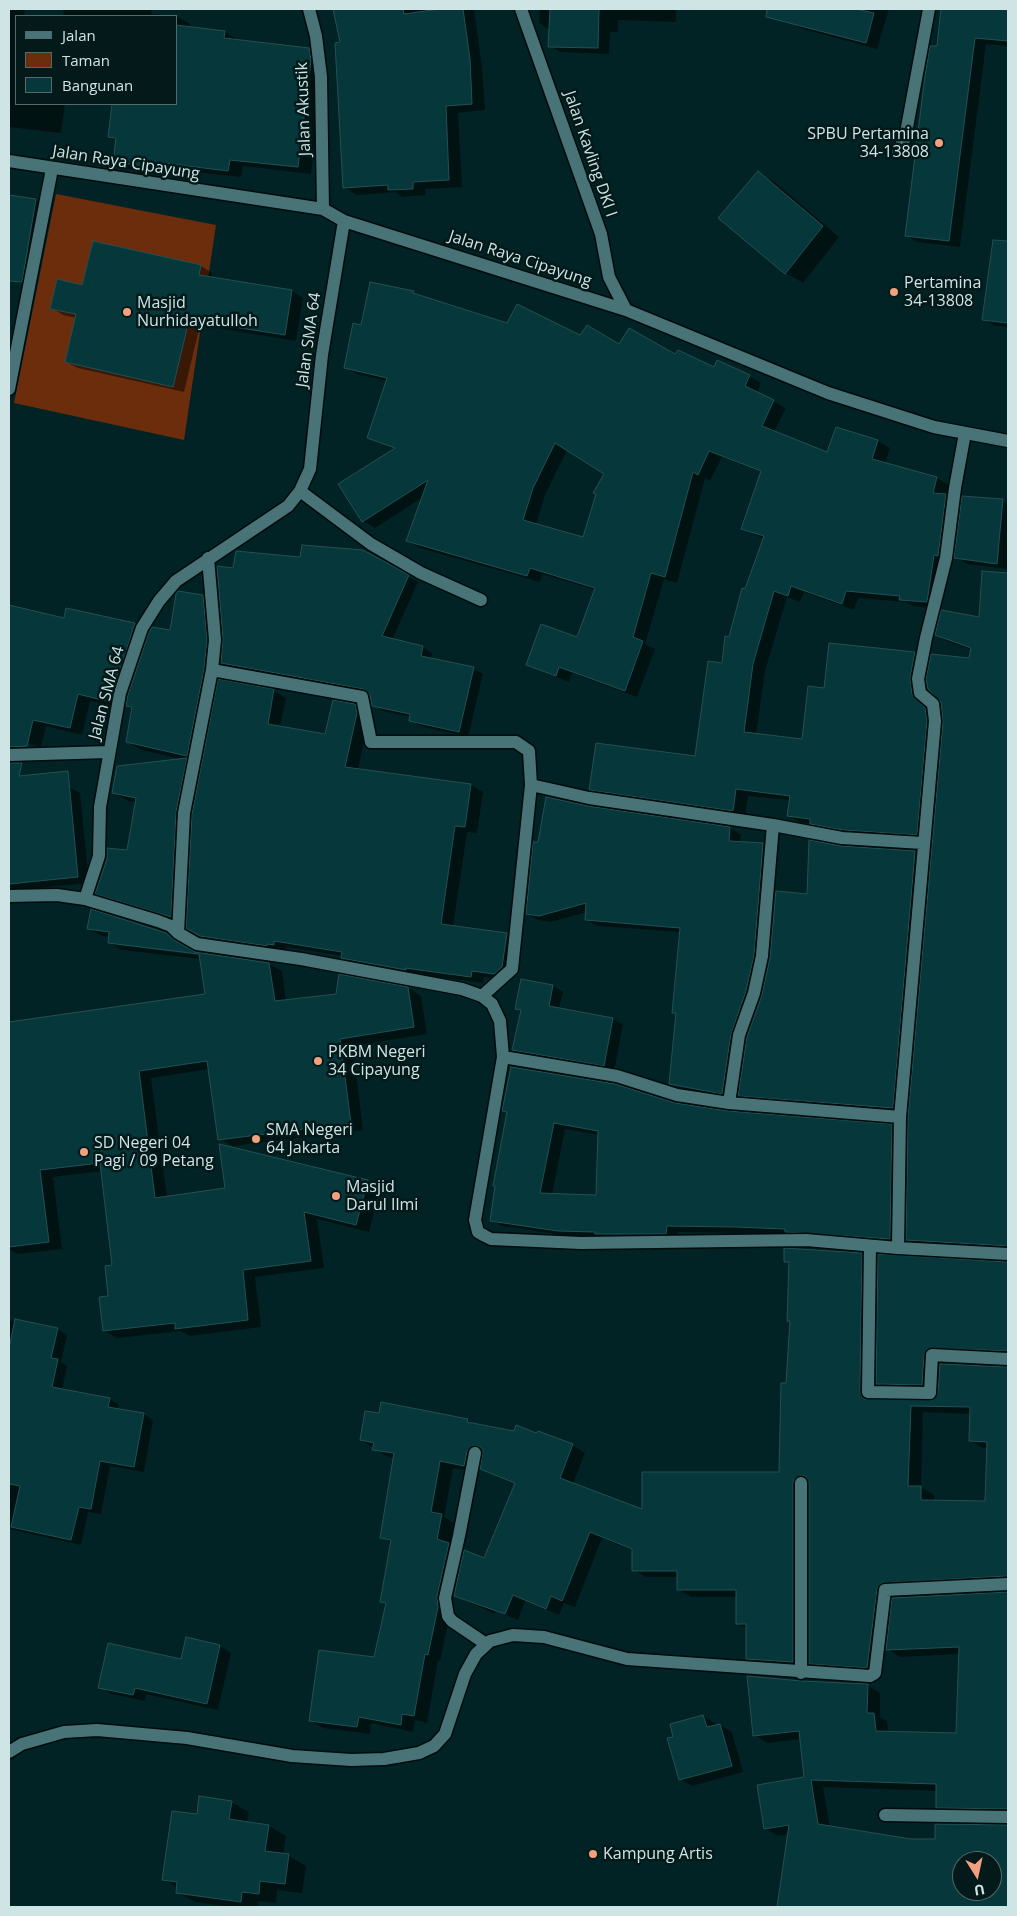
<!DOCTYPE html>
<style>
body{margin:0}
#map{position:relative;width:1017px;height:1916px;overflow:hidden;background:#022325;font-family:"Open Sans",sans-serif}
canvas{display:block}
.frame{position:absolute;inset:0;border:10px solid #cee4e5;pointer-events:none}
.legend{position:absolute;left:15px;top:15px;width:162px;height:90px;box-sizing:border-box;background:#03191a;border:1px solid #546a6b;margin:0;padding:6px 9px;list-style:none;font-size:15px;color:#cee4e5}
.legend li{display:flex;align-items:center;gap:10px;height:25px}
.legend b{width:25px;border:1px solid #546a6b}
.north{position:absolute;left:952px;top:1851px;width:50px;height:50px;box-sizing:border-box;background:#03191a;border:1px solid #546a6b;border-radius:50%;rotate:170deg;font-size:14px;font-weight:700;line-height:20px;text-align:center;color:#cee4e5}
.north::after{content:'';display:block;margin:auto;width:18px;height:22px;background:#f1a17d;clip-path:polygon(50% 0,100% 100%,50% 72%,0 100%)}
</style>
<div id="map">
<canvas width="1017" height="1916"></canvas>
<div class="frame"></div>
<ul class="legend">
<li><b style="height:6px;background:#497477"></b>Jalan</li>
<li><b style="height:14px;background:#6b2d0c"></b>Taman</li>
<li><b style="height:14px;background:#06373a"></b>Bangunan</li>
</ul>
<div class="north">U</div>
</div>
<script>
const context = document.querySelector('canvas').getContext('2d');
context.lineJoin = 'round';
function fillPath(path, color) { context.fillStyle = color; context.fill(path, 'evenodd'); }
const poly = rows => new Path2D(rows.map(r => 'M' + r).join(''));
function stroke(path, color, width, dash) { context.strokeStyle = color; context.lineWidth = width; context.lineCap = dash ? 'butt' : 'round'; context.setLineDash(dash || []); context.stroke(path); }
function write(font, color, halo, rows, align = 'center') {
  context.font = font + ' "Open Sans",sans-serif'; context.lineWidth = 5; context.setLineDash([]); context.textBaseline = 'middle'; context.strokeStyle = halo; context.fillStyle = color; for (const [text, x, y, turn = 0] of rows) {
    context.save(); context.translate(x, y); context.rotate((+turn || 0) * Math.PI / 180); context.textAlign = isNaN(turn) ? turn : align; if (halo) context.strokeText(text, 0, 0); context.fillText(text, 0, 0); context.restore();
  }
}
const green = poly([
 [56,194,216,225,184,440,14,403]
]);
const shadow = poly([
 [9,9,25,9,24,16,16,16,16,104,65,104,61,133,9,127],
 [64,9,152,9,151,14,175,16,63,16],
 [335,9,474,9,482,67,485,110,458,113,462,187,425,189,426,195,402,197,395,192,357,195,344,187,341,43],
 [540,9,676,9,676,22,618,20,618,32,610,32,609,54,561,52,549,46,550,30,539,23],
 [794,9,889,9,877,49,803,29,791,23],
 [943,9,1008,9,1008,46,986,44,960,247,917,242,906,235,938,48],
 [176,16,190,24,190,28,225,32,238,40,309,49,322,57,323,68,311,174,243,166,241,177,175,170,175,174,128,169,115,162,117,140,110,136,113,104,176,104],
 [758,173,775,182,839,237,803,283,786,273],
 [9,196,35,200,47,206,40,252,14,248,9,283],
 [94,242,201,266,212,273,211,278,292,291,303,298,296,341,200,325,184,392,78,368,66,362,76,318,63,315,52,308,83,286],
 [992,254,1008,256,1008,327,995,326,984,319],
 [413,292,422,297,508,324,676,356,749,376,761,383,757,393,786,408,774,432,828,454,837,428,878,441,890,448,885,464,937,478,949,485,946,496,958,503,939,609,913,606,906,602,858,598,854,610,804,592,800,602,787,597,765,671,756,735,803,740,825,689,915,653,927,660,922,685,937,716,929,841,823,830,813,824,801,823,789,816,790,800,748,796,745,817,603,796,591,789,696,757,730,638,764,539,743,529,762,472,722,457,710,481,705,478,677,583,664,579,645,644,655,649,637,697,572,673,569,682,540,671,528,664,578,638,596,590,542,574,540,582,420,548,408,541,423,497,375,528,363,521,394,449,368,438,387,381,357,374,345,367,362,326],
 [567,450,606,474,584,539,536,525,545,495],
 [1002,500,1008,504,1008,569,967,564,956,557],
 [362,552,418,582,392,640,423,647,432,653,431,659,474,669,483,674,468,737,420,726,410,720,411,717,383,711,373,705,370,693,232,668,222,663,234,569,302,558],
 [983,572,1008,574,1008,1252,920,1247,908,1240,972,650,949,642,936,635,980,618],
 [203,596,217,605,221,647,202,636,201,638,221,650,218,681,274,691,286,698,280,727,326,735,355,705,367,712,368,721,358,770,471,785,483,792,477,833,467,832,453,927,506,934,518,941,507,980,484,977,483,983,417,974,417,976,354,964,343,956,286,947,286,951,213,942,188,928,194,810,190,821,185,924,111,901,97,893,128,851,136,802,128,801,114,793,182,759,141,750,127,741,133,708,127,705,128,693,123,708,90,701,82,735,46,726,41,747,9,739,9,606,65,620,67,609,135,624,147,632,130,685,133,686,171,631],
 [192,762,203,764,202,768],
 [9,786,69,787,80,793,89,883,9,891],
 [588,807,730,828,741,835,740,843,762,844,774,851,733,1099,682,1090,671,1083,677,1014,674,1012,681,932,598,926,586,920,587,912,551,922,538,920,527,914,539,844],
 [841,847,915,852,925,858,903,1113,750,1101,740,1095,808,895],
 [89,929,166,934,186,948,117,943,116,945,269,964,282,971,286,1001,408,988,421,996,427,1034,353,1046,363,1130,233,1146,220,1139,210,1069,151,1078,167,1198,367,1181,380,1188,369,1232,317,1219,324,1268,255,1277,261,1327,190,1336,181,1331,117,1338,105,1331,114,1266,102,1171,53,1177,62,1249,17,1254,9,1249,9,1023,206,995,201,959,122,950,109,942,110,937,102,936],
 [553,986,563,992,559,1009,613,1019,623,1025,614,1071,524,1056,514,1050,522,1012,517,1009],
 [674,1104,728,1112,891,1126,903,1132,901,1245,791,1234,747,1233,678,1232,677,1240,570,1236,502,1226,491,1220,508,1113,504,1111],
 [565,1129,599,1135,597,1196,552,1195],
 [861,1254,874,1262,872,1401,931,1402,939,1394,941,1365,1008,1368,1008,1584,894,1589,889,1596,880,1674,823,1670,810,1663,810,1483,807,1486,805,1669,760,1666,747,1658,747,1629,738,1624,738,1597,691,1597,678,1589,678,1577,646,1577,634,1570,634,1551,602,1538,575,1607,564,1603,559,1615,525,1601,518,1620,496,1611,495,1614,455,1596,485,1559,516,1484,482,1468,484,1451,482,1450,477,1472,453,1468,444,1517,454,1523,450,1545,461,1552,449,1604,450,1614,440,1661,438,1660,427,1723,415,1720,413,1732,371,1723,370,1734,323,1728,311,1721,375,1658,387,1605,381,1602,392,1543,381,1537,395,1458,386,1456,361,1440,380,1414,382,1404,468,1420,476,1425,537,1434,538,1432,573,1445,585,1453,573,1484,643,1511,780,1473,791,1322,788,1320,790,1264,785,1261],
 [923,1412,971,1414,970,1441,983,1448,988,1448,986,1502,934,1501,934,1495,921,1487],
 [879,1256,1008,1263,1008,1357,938,1357,935,1391,890,1391,878,1383],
 [9,1320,57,1329,67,1335,61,1362,67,1366,62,1390,110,1399,119,1405,118,1410,144,1414,153,1420,144,1472,110,1466,101,1514,88,1512,81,1545,9,1529,9,1532],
 [1008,1593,1008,1815,950,1814,937,1807,938,1791,823,1787,830,1828,910,1840,936,1841,937,1825,1008,1826,1008,1907,778,1907,789,1834,778,1836,765,1829,805,1778,801,1739,767,1743,755,1735,800,1682,867,1685,880,1693,880,1717,887,1721,888,1733,957,1734,960,1654,900,1657,887,1649,893,1599],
 [962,1861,992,1861,992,1891,962,1891],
 [187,1639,220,1646,231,1653,218,1710,146,1694,145,1701,111,1694,100,1687,182,1661],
 [703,1716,715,1723,716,1726,720,1725,732,1732,743,1772,692,1786,680,1779,674,1738],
 [231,1802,249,1812,247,1823,269,1826,286,1836,283,1855,289,1856,306,1866,302,1893,277,1890,276,1903,259,1901,258,1907,231,1907,195,1902,177,1892,178,1888,163,1879,198,1816]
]);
const building = poly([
 [333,9,403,9,404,14,440,9,463,9,470,59,472,104,446,106,449,180,413,182,413,189,388,190,388,185,343,188,335,43,340,42,333,9],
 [550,9,599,9,598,48,548,47,550,9],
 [767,9,856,9,874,13,866,43,766,17,767,9],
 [941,9,1008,9,1008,41,975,38,949,241,905,236,925,76,930,46,937,46,941,9],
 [176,25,225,31,224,38,309,48,311,60,298,167,230,160,228,171,163,163,162,168,113,162,116,138,108,137,112,104,176,104,176,25],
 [758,171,823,226,785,274,718,218,758,171],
 [9,195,36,199,22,282,9,281,9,195],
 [993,240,1008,241,1008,323,982,320,993,240],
 [93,241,201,265,199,275,292,290,285,335,189,320,173,387,65,362,76,314,50,309,57,279,82,285,93,241],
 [370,282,414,291,413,293,507,323,517,304,580,335,587,325,619,344,629,328,675,354,678,350,714,367,717,360,750,375,745,386,774,400,762,426,827,452,836,427,878,440,872,459,937,477,933,493,946,494,938,556,934,555,927,602,899,600,900,596,846,591,842,604,791,586,788,596,774,591,753,664,744,732,802,739,808,686,824,688,829,643,915,652,910,678,912,694,925,708,927,721,917,835,843,830,810,824,810,819,787,816,790,796,736,789,733,811,589,790,596,743,695,756,708,661,722,663,725,636,729,637,742,588,745,589,764,536,741,529,761,471,709,451,698,475,693,472,665,577,651,573,633,637,643,641,625,691,559,667,556,676,526,665,541,624,577,637,595,588,530,568,527,576,406,541,428,480,362,522,338,484,395,448,367,438,387,378,344,368,353,323,361,325,370,282],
 [555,443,604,474,593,493,596,494,583,537,523,520,533,488,555,443],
 [962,496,1003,499,997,564,954,558,962,496],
 [302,545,363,550,409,575,382,636,423,646,421,656,474,667,459,732,409,721,410,714,372,706,370,695,363,689,221,663,223,639,217,566,233,568,236,551,300,557,302,545],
 [982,571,1008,573,1008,1246,906,1240,908,1117,943,722,941,702,928,689,926,679,931,654,969,658,971,648,935,635,941,610,979,617,982,571],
 [178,591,203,595,207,640,204,669,187,756,126,742,132,707,126,706,128,695,149,632,152,627,170,630,176,594,178,591],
 [9,605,64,618,66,608,135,623,110,702,78,694,70,728,33,720,27,746,9,747,9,605],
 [218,679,274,689,268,724,325,734,333,700,355,704,357,713,345,767,471,784,465,827,455,826,441,924,507,933,502,967,494,974,472,971,471,977,405,968,406,970,341,958,342,952,274,941,274,945,267,944,267,946,200,936,186,928,192,814,218,679],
 [187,758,176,812,171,917,95,894,107,859,107,848,127,850,136,798,112,793,117,766,187,758],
 [9,763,22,763,19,776,68,771,78,877,9,884,9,763],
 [546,797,588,806,730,827,729,841,763,843,754,955,746,991,731,1034,722,1094,669,1084,676,1013,672,1013,680,928,585,920,586,903,539,916,526,914,533,842,538,842,546,797],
 [809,840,841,846,915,851,893,1108,738,1096,747,1037,762,995,770,958,776,891,807,894,809,840],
 [91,909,166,933,174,940,195,952,269,963,275,1001,336,994,339,974,408,987,414,1027,340,1039,351,1123,218,1140,207,1061,139,1071,155,1198,225,1188,219,1144,368,1180,356,1225,304,1212,311,1261,243,1270,248,1320,175,1329,175,1323,103,1331,99,1297,108,1296,105,1266,112,1265,100,1163,40,1170,49,1242,9,1247,9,1022,205,994,199,954,108,943,109,932,87,929,91,909],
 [521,979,553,985,549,1006,613,1018,604,1066,512,1050,521,1010,515,1009,521,979],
 [511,1067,615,1084,675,1103,728,1111,892,1124,890,1239,785,1232,785,1229,735,1227,667,1226,666,1234,595,1234,595,1232,558,1231,490,1221,495,1186,493,1186,507,1112,502,1111,511,1067],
 [554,1123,598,1131,596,1195,540,1193,554,1123],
 [784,1248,862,1253,860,1392,864,1399,933,1400,938,1393,940,1364,1008,1367,1008,1576,881,1583,877,1589,867,1668,809,1664,809,1483,805,1476,801,1475,794,1479,793,1483,793,1662,746,1659,746,1624,736,1624,736,1590,677,1590,677,1571,632,1571,632,1549,590,1532,562,1601,551,1596,546,1609,513,1595,505,1614,454,1596,464,1550,484,1558,515,1483,480,1469,483,1451,480,1447,473,1445,467,1451,464,1466,440,1461,431,1512,442,1514,437,1539,449,1543,437,1596,438,1607,428,1655,425,1654,414,1716,402,1714,401,1725,359,1717,357,1727,309,1721,319,1650,374,1657,386,1603,380,1602,391,1540,380,1538,394,1453,372,1450,374,1443,360,1440,365,1411,379,1413,381,1402,468,1419,467,1422,514,1431,516,1425,536,1433,538,1431,573,1444,560,1478,642,1509,642,1472,779,1472,781,1383,786,1383,790,1321,787,1321,789,1262,784,1262,784,1248],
 [911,1406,970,1407,969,1441,987,1442,985,1501,921,1500,921,1486,908,1486,911,1406],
 [878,1254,1008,1262,1008,1351,929,1348,924,1355,922,1385,876,1384,878,1254],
 [15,1319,58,1328,51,1358,58,1359,52,1387,110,1398,108,1407,144,1413,134,1467,100,1461,91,1509,79,1507,71,1540,11,1527,20,1486,9,1484,9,1349,15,1319],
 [1008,1592,1008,1809,936,1808,936,1784,811,1780,818,1824,911,1839,935,1839,935,1824,1008,1825,1008,1907,777,1907,789,1825,764,1829,757,1785,804,1777,799,1731,753,1736,747,1676,801,1681,868,1684,867,1713,874,1713,876,1731,956,1733,959,1647,886,1650,892,1598,1008,1592],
 [962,1861,992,1861,992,1891,962,1891,962,1861],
 [186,1637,220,1645,207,1704,135,1688,133,1695,98,1688,108,1643,181,1659,186,1637],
 [703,1715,707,1727,720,1724,732,1766,679,1780,667,1738,673,1737,670,1724,703,1715],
 [199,1796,232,1801,229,1819,269,1825,265,1851,289,1854,285,1884,260,1881,259,1894,242,1892,241,1902,176,1893,177,1882,162,1880,172,1811,197,1814,199,1796]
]);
const minor = poly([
 [309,9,316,36,321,77,323,209],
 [521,9,601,234,609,277,626,310],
 [898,152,905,138,929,9],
 [9,161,323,209,344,221,626,310,828,393,934,427,1008,441],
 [9,389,52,169],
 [965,433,955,488,946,558,926,638,918,679,920,693,933,704,935,721,900,1117,898,1248,1008,1254],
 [300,491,371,544,421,573,481,600],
 [212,670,362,697,371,742,516,742,529,751,531,785,512,969,482,996],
 [9,755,108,752],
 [531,785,589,798,773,825,842,838,922,843],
 [9,896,57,895,85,899,99,856,100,807,120,693,142,628,159,601,176,581,288,506,300,491,310,469,322,355,344,221],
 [85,899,158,921,171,926,178,933,197,944,301,959,462,989,482,996,492,1004,500,1021,503,1057,475,1220,478,1232,485,1236,491,1239,581,1243,806,1240,898,1248],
 [178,933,184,813,212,670,215,640,208,558],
 [503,1057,617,1076,677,1095,729,1103,900,1117],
 [729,1103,739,1035,754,993,762,956,773,825],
 [870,1246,868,1392,930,1393,932,1355,1008,1359],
 [475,1453,459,1536,445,1598,448,1616,452,1621,486,1644],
 [801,1483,801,1673],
 [9,1752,22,1744,64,1732,97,1730,187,1738,292,1756,351,1760,384,1759,419,1753,434,1746,445,1734,465,1674,476,1654,490,1641,513,1635,544,1637,627,1659,870,1676,875,1673,885,1590,1008,1584],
 [885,1815,1008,1817]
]);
const markers = [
 [939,143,5,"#f1a17d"],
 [894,292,5,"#f1a17d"],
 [127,312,5,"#f1a17d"],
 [318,1061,5,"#f1a17d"],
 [256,1139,5,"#f1a17d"],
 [84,1152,5,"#f1a17d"],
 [336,1196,5,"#f1a17d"],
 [593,1854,5,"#f1a17d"]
];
const streetNames = [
 ["Jalan Akustik",304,109,-92],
 ["Jalan Kavling DKI I",590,154,71],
 ["Jalan Raya Cipayung",126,163,9],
 ["Jalan Raya Cipayung",520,259,18],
 ["Jalan SMA 64",309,340,-82],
 ["Jalan SMA 64",107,693,-75]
];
const poiNames = [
 ["SPBU Pertamina",929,134,"right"],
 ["34-13808",929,152,"right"],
 ["Pertamina",904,283],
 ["34-13808",904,301],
 ["Masjid",137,303],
 ["Nurhidayatulloh",137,321],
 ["PKBM Negeri",328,1052],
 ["34 Cipayung",328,1070],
 ["SMA Negeri",266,1130],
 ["64 Jakarta",266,1148],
 ["SD Negeri 04",94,1143],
 ["Pagi / 09 Petang",94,1161],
 ["Masjid",346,1187],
 ["Darul Ilmi",346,1205],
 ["Kampung Artis",603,1854]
];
fillPath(green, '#6b2d0c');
fillPath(shadow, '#0007');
fillPath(building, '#06373a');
stroke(building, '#255052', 1);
stroke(minor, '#000b0d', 15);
stroke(minor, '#497477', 12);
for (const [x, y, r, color] of markers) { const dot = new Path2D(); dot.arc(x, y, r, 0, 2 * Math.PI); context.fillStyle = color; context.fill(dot); stroke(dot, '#03191a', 2); }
write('16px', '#cee4e5', '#03191a', streetNames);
write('16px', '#cee4e5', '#03191a', poiNames, 'left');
</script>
